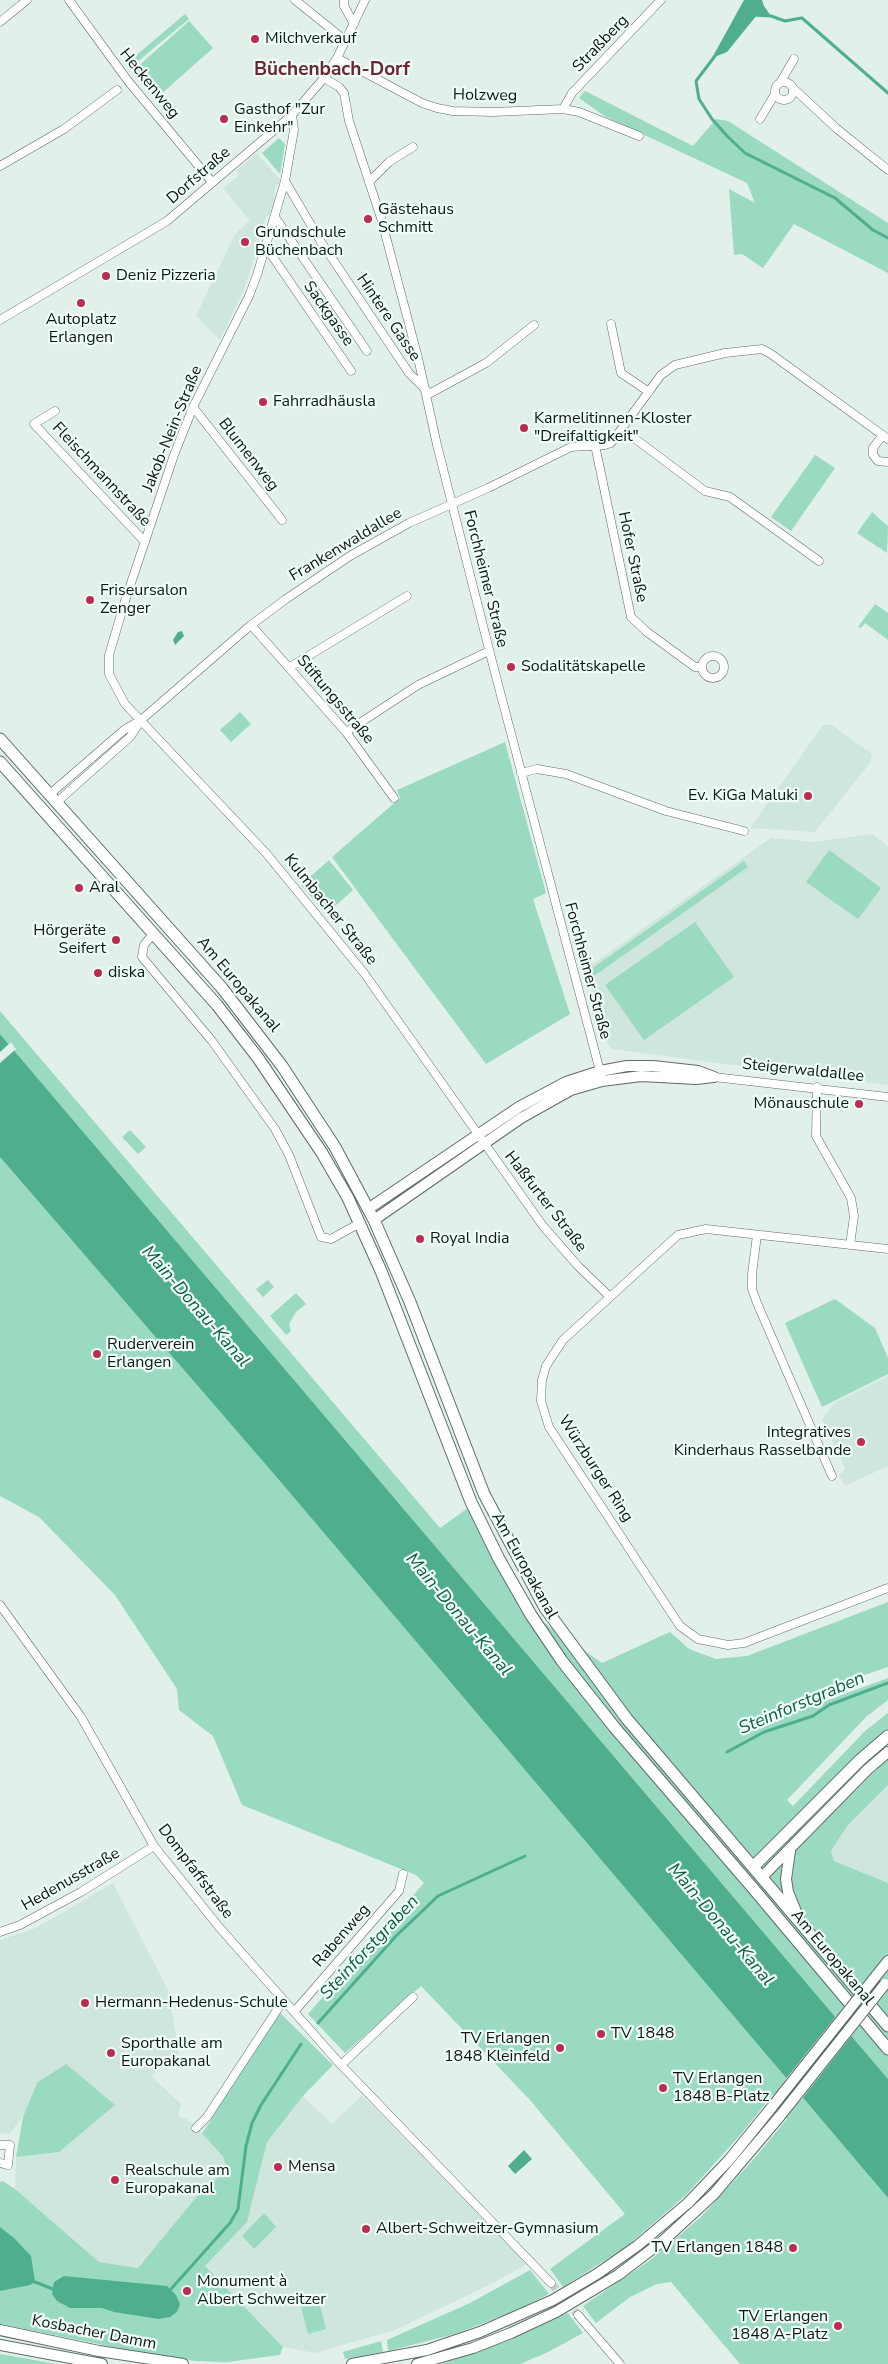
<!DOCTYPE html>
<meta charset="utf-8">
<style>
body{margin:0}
canvas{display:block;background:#e1f0e9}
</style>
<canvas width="888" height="2364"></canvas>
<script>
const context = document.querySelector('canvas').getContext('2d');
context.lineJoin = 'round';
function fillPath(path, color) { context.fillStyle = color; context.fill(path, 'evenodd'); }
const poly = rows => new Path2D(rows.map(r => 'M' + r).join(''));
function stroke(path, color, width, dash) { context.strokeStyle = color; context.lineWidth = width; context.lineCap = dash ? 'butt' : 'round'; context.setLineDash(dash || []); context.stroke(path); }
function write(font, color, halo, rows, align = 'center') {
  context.font = font + ' "Nunito Sans",sans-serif'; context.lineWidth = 4.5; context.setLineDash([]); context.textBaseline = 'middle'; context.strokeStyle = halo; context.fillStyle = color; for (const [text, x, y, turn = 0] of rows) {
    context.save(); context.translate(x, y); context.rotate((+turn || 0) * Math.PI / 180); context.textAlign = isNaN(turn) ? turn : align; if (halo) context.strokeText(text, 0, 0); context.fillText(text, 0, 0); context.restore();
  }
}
const built = poly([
 [257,153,281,181,275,186,274,195,276,195,270,216,267,216,264,222,257,250,244,289,220,340,196,316,235,234,250,221,223,188,239,175,236,171],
 [823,725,832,725,872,754,870,763,815,832,750,828],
 [872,834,888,846,888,1085,820,1076,820,1072,802,1070,801,1074,612,1049,608,1044,586,969,771,838,814,842],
 [888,1376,888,1466,845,1486,839,1475,845,1468,822,1419,834,1403],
 [888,1785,888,1883,834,1861,831,1851,848,1825],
 [113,1883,168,1990,179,2054,151,2076,181,2104,178,2117,186,2119,202,2133,224,2158,226,2171,203,2189,138,2268,99,2262,15,2189,16,2157,59,2152,37,2083,23,2117,9,2134,0,2133,0,1940,36,1928],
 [362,2095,527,2264,491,2284,395,2330,315,2353,283,2347,205,2266,247,2222,267,2142,303,2096,332,2124]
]);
const green = poly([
 [185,14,189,19,131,67,127,63],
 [189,21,213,48,159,96,135,69],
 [585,91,693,146,716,119,728,121,888,223,888,273,794,224,763,268,742,254,734,255,729,189,755,203,747,183,606,117,579,98],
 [279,138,285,144,280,174,262,153],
 [815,455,835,468,791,531,771,517],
 [872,512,888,526,887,553,857,533],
 [875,604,888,613,888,640,865,623,861,628,858,627],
 [240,712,251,724,231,742,220,730],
 [505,742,546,893,533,899,570,1014,486,1064,332,857,400,798,397,790],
 [829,850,881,888,858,919,806,882],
 [329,860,353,890,326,914,301,885],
 [744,861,748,867,594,976,590,970],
 [695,922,734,977,644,1040,605,985],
 [0,1011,440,1528,468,1508,520,1606,602,1663,670,1632,689,1649,716,1659,747,1656,888,1602,888,1667,808,1694,769,1722,888,1678,888,1700,867,1716,787,1800,793,1806,865,1731,888,1713,888,1731,801,1814,803,1843,888,1758,888,1785,848,1825,831,1851,834,1861,888,1883,888,2079,0,1034],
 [130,1130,146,1147,138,1154,122,1137],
 [0,1157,279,1480,888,2198,888,2364,740,2364,671,2282,657,2284,630,2297,596,2323,583,2306,649,2261,701,2217,753,2160,787,2119,773,2094,741,2134,686,2195,626,2247,563,2287,550,2269,625,2214,530,2100,421,1986,345,2053,308,2014,424,1883,416,1875,242,1805,213,1736,179,1710,177,1689,115,1595,39,1517,0,1496],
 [268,1280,274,1287,263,1297,256,1289],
 [296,1293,306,1304,296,1312,289,1324,291,1331,286,1335,270,1316],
 [835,1299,875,1328,888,1358,888,1374,822,1407,785,1323],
 [277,2010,333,2065,303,2096,267,2142,247,2222,205,2266,283,2347,280,2355,227,2362,195,2361,148,2354,0,2324,0,2182,3,2181,15,2189,99,2262,138,2268,203,2189,226,2171,224,2158,202,2133,212,2119,207,2117],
 [66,2064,115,2105,59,2152,16,2157,23,2117,37,2083],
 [264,2213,276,2227,254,2249,242,2236],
 [530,2270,549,2294,517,2310,455,2334,388,2351,387,2340,470,2303],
 [319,2302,326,2329,308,2334,301,2307],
 [568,2313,583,2333,548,2352,520,2364,441,2364,507,2341],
 [381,2341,383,2352,345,2359,343,2352],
 [0,2354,23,2358,56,2364,0,2364]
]);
const water = poly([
 [744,0,762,0,764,6,771,16,757,15,727,52,712,58],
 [182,631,184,636,175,645,173,640,178,632],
 [0,1034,888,2079,888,2198,279,1480,0,1157],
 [524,2150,532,2159,515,2174,508,2166],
 [0,2227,14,2238,31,2256,35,2282,30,2285,0,2291],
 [64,2276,167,2286,176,2295,180,2304,177,2312,170,2317,159,2319,114,2312,102,2308,70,2308,57,2301,52,2294,54,2282]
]);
const pier = poly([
 [11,1042,16,1049,0,1063,0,1052],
 [837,2015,853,2034,801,2100,785,2080]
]);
const stream = poly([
 [753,15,771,16,785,21,802,18,888,93],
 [715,56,696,81,699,99,712,119,728,137,745,153,835,198,873,230,888,238],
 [727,1752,764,1732,813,1716,829,1705,888,1683],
 [318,2023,396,1936,438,1896,525,1856],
 [35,2282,53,2289],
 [171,2289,230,2223,238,2209,246,2146,252,2123,261,2105,301,2044]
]);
const minorTunnel = poly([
 [551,2283,578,2315]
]);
const minor = poly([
 [69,0,128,81,212,182],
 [295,0,346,41],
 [344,0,344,6,354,24],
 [0,22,27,0],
 [337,58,422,103,437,108,453,111,493,112,563,109,579,112,639,136],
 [324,78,339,87,344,93,349,121,381,218,418,358,437,445,493,665,601,1075],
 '775 91a9 9 0 1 1 18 0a9 9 0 1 1-18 0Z',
 [780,83,794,59],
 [793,88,836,128,888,170],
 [563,109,572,93,661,0],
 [292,115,294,130,285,181,257,275,249,296,193,407,174,455,125,601,109,655,109,674,125,704,266,853,364,973,543,1226,578,1266,609,1296],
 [760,119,775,94],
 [0,166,64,129,117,90],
 [285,181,321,242,409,373,426,390],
 [369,182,389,162,413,147],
 [275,217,367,351],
 [266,247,351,371],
 [0,320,167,221,292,115,324,78,337,58,365,0],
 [611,324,621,373,649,392],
 [427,395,486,363,534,325],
 [193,407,282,520],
 [55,411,34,424,145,542],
 [622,429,705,491,730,497,819,561],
 [883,435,873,448,873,455,878,461,888,462],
 [595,445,631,617,647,632,695,667,702,667],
 [251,625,346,732,394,798],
 '702 667a11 11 0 1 1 22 0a11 11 0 1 1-22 0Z',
 [290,667,407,596],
 [346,732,418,685,489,651],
 [521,773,537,769,566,774,666,811,744,831],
 [50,794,124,730,141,720,251,625,286,599,350,556,409,523,488,488,571,447,605,445,611,443,661,375,675,365,725,353,762,349,771,354,888,439],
 [57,802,130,737,140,722],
 [154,933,144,945,142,957,212,1041,275,1129,289,1155,321,1237,331,1239,360,1223],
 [714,1077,888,1097],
 [817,1087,816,1136,851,1198,854,1216,850,1245],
 [757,1235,752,1274,752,1289,757,1303,832,1476],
 [888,1249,706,1229,678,1235,563,1340,546,1366,542,1380,541,1401,549,1427,676,1620,680,1626,698,1639,728,1645,744,1643,888,1588],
 [0,1605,81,1717,154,1846,219,1927,341,2065,551,2283],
 [0,1932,20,1925,81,1892,154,1846],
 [294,2012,399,1891,403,1874],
 [341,2065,413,1997],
 [196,2128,207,2117,283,2001],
 [0,2145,10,2145,8,2165,0,2163],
 [578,2315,620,2364]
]);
const tertiary = poly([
 [368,1209,519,1107,566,1082,600,1071,627,1066,653,1066,698,1071,714,1077],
 [374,1220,521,1118,571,1090,602,1081,641,1076,696,1079,713,1077],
 [790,1851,786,1879,788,1892,799,1919],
 [762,1877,868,1769,888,1752],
 [876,1976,888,1961],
 [0,2330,99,2351,183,2364],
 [0,2345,102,2364],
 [352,2364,427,2350,480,2332,553,2300,597,2274,637,2246,688,2203,729,2160,772,2107],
 [417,2364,473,2348,511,2333,556,2312,618,2275,664,2240,714,2194,780,2116]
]);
const secondary = poly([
 [0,739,222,988,282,1066,335,1147,374,1220,410,1302,484,1494,545,1608,627,1719,888,2026],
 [0,762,217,1005,258,1058,322,1153,348,1198,381,1271,471,1502,499,1559,531,1615,562,1661,615,1728,752,1887,888,2049],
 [753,1867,860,1760,888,1736]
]);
const tertiaryBridge = poly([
 [772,2107,876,1976],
 [780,2116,885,1984]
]);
const markers = [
 [255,39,5,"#bc2c52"],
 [224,119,5,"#bc2c52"],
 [368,219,5,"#bc2c52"],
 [245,242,5,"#bc2c52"],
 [106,276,5,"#bc2c52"],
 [81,303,5,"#bc2c52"],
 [263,402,5,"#bc2c52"],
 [524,428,5,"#bc2c52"],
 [90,600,5,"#bc2c52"],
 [511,667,5,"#bc2c52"],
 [808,796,5,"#bc2c52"],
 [79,888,5,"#bc2c52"],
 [116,940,5,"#bc2c52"],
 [98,973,5,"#bc2c52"],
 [859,1104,5,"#bc2c52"],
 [420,1239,5,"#bc2c52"],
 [97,1354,5,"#bc2c52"],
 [861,1442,5,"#bc2c52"],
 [85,2003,5,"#bc2c52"],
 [601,2034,5,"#bc2c52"],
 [560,2048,5,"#bc2c52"],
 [111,2053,5,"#bc2c52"],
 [663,2088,5,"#bc2c52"],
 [278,2167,5,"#bc2c52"],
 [115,2180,5,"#bc2c52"],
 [366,2229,5,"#bc2c52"],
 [793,2248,5,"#bc2c52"],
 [187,2291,5,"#bc2c52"],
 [838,2326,5,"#bc2c52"]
];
const poiNames = [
 ["Milchverkauf",265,39],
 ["Gasthof \"Zur",234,110],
 ["Einkehr\"",234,128],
 ["Gästehaus",378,210],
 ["Schmitt",378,228],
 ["Grundschule",255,233],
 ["Büchenbach",255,251],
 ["Deniz Pizzeria",116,276],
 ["Autoplatz",81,320,"center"],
 ["Erlangen",81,338,"center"],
 ["Fahrradhäusla",273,402],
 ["Karmelitinnen-Kloster",534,419],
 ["\"Dreifaltigkeit\"",534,437],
 ["Friseursalon",100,591],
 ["Zenger",100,609],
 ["Sodalitätskapelle",521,667],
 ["Ev. KiGa Maluki",798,796,"right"],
 ["Aral",89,888],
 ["Hörgeräte",106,931,"right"],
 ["Seifert",106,949,"right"],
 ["diska",108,973],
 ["Mönauschule",849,1104,"right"],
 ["Royal India",430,1239],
 ["Ruderverein",107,1345],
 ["Erlangen",107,1363],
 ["Integratives",851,1433,"right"],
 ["Kinderhaus Rasselbande",851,1451,"right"],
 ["Hermann-Hedenus-Schule",95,2003],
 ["TV 1848",611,2034],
 ["TV Erlangen",550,2039,"right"],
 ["1848 Kleinfeld",550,2057,"right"],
 ["Sporthalle am",121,2044],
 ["Europakanal",121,2062],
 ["TV Erlangen",673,2079],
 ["1848 B-Platz",673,2097],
 ["Mensa",288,2167],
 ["Realschule am",125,2171],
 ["Europakanal",125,2189],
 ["Albert-Schweitzer-Gymnasium",376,2229],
 ["TV Erlangen 1848",783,2248,"right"],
 ["Monument à",197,2282],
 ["Albert Schweitzer",197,2300],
 ["TV Erlangen",828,2317,"right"],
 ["1848 A-Platz",828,2335,"right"]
];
const streetNames = [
 ["Straßberg",601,44,-46],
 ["Heckenweg",149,84,51],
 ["Holzweg",485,96,1],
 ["Dorfstraße",199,176,-41],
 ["Sackgasse",328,314,55],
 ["Hintere Gasse",388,318,56],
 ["Jakob-Nein-Straße",173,429,-68],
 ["Blumenweg",248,455,52],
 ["Fleischmannstraße",101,475,47],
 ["Frankenwaldallee",346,545,-31],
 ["Hofer Straße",632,557,78],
 ["Forchheimer Straße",485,579,76],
 ["Stiftungsstraße",335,700,50],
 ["Kulmbacher Straße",330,910,51],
 ["Forchheimer Straße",587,971,75],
 ["Am Europakanal",238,985,50],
 ["Steigerwaldallee",803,1071,6],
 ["Haßfurter Straße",545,1202,52],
 ["Würzburger Ring",595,1469,57],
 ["Am Europakanal",524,1566,61],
 ["Dompfaffstraße",195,1872,53],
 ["Hedenusstraße",71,1880,-30],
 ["Rabenweg",342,1936,-49],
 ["Am Europakanal",832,1958,50],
 ["Kosbacher Damm",94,2333,11]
];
const waterNames = [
 ["Main-Donau-Kanal",195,1307,49],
 ["Main-Donau-Kanal",458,1615,50],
 ["Steinforstgraben",802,1704,-23],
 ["Main-Donau-Kanal",720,1925,50],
 ["Steinforstgraben",370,1948,-47]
];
const quarterNames = [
 ["Büchenbach-Dorf",332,70]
];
fillPath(built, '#cfe6dc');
fillPath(green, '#99dac0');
fillPath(water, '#4faf8d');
fillPath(pier, '#e1f0e9');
stroke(stream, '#4faf8d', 3);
stroke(minorTunnel, '#c2cfc9', 8, [8, 4]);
stroke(minor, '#5f6c66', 9);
stroke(tertiary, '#5f6c66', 12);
stroke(secondary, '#5f6c66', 13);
stroke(minor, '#fff', 8);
stroke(tertiary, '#fff', 10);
stroke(secondary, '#fff', 11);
stroke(tertiaryBridge, '#5f6c66', 12, []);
stroke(tertiaryBridge, '#fff', 10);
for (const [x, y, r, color] of markers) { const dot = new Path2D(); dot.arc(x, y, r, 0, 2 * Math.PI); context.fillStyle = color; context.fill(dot); stroke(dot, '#eefdf7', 2); }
write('16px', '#111614', '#eefdf7', poiNames, 'left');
write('16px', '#111614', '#eefdf7', streetNames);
write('italic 18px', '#115d46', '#eefdf7', waterNames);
write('bold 19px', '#6b2533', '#eefdf7', quarterNames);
</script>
